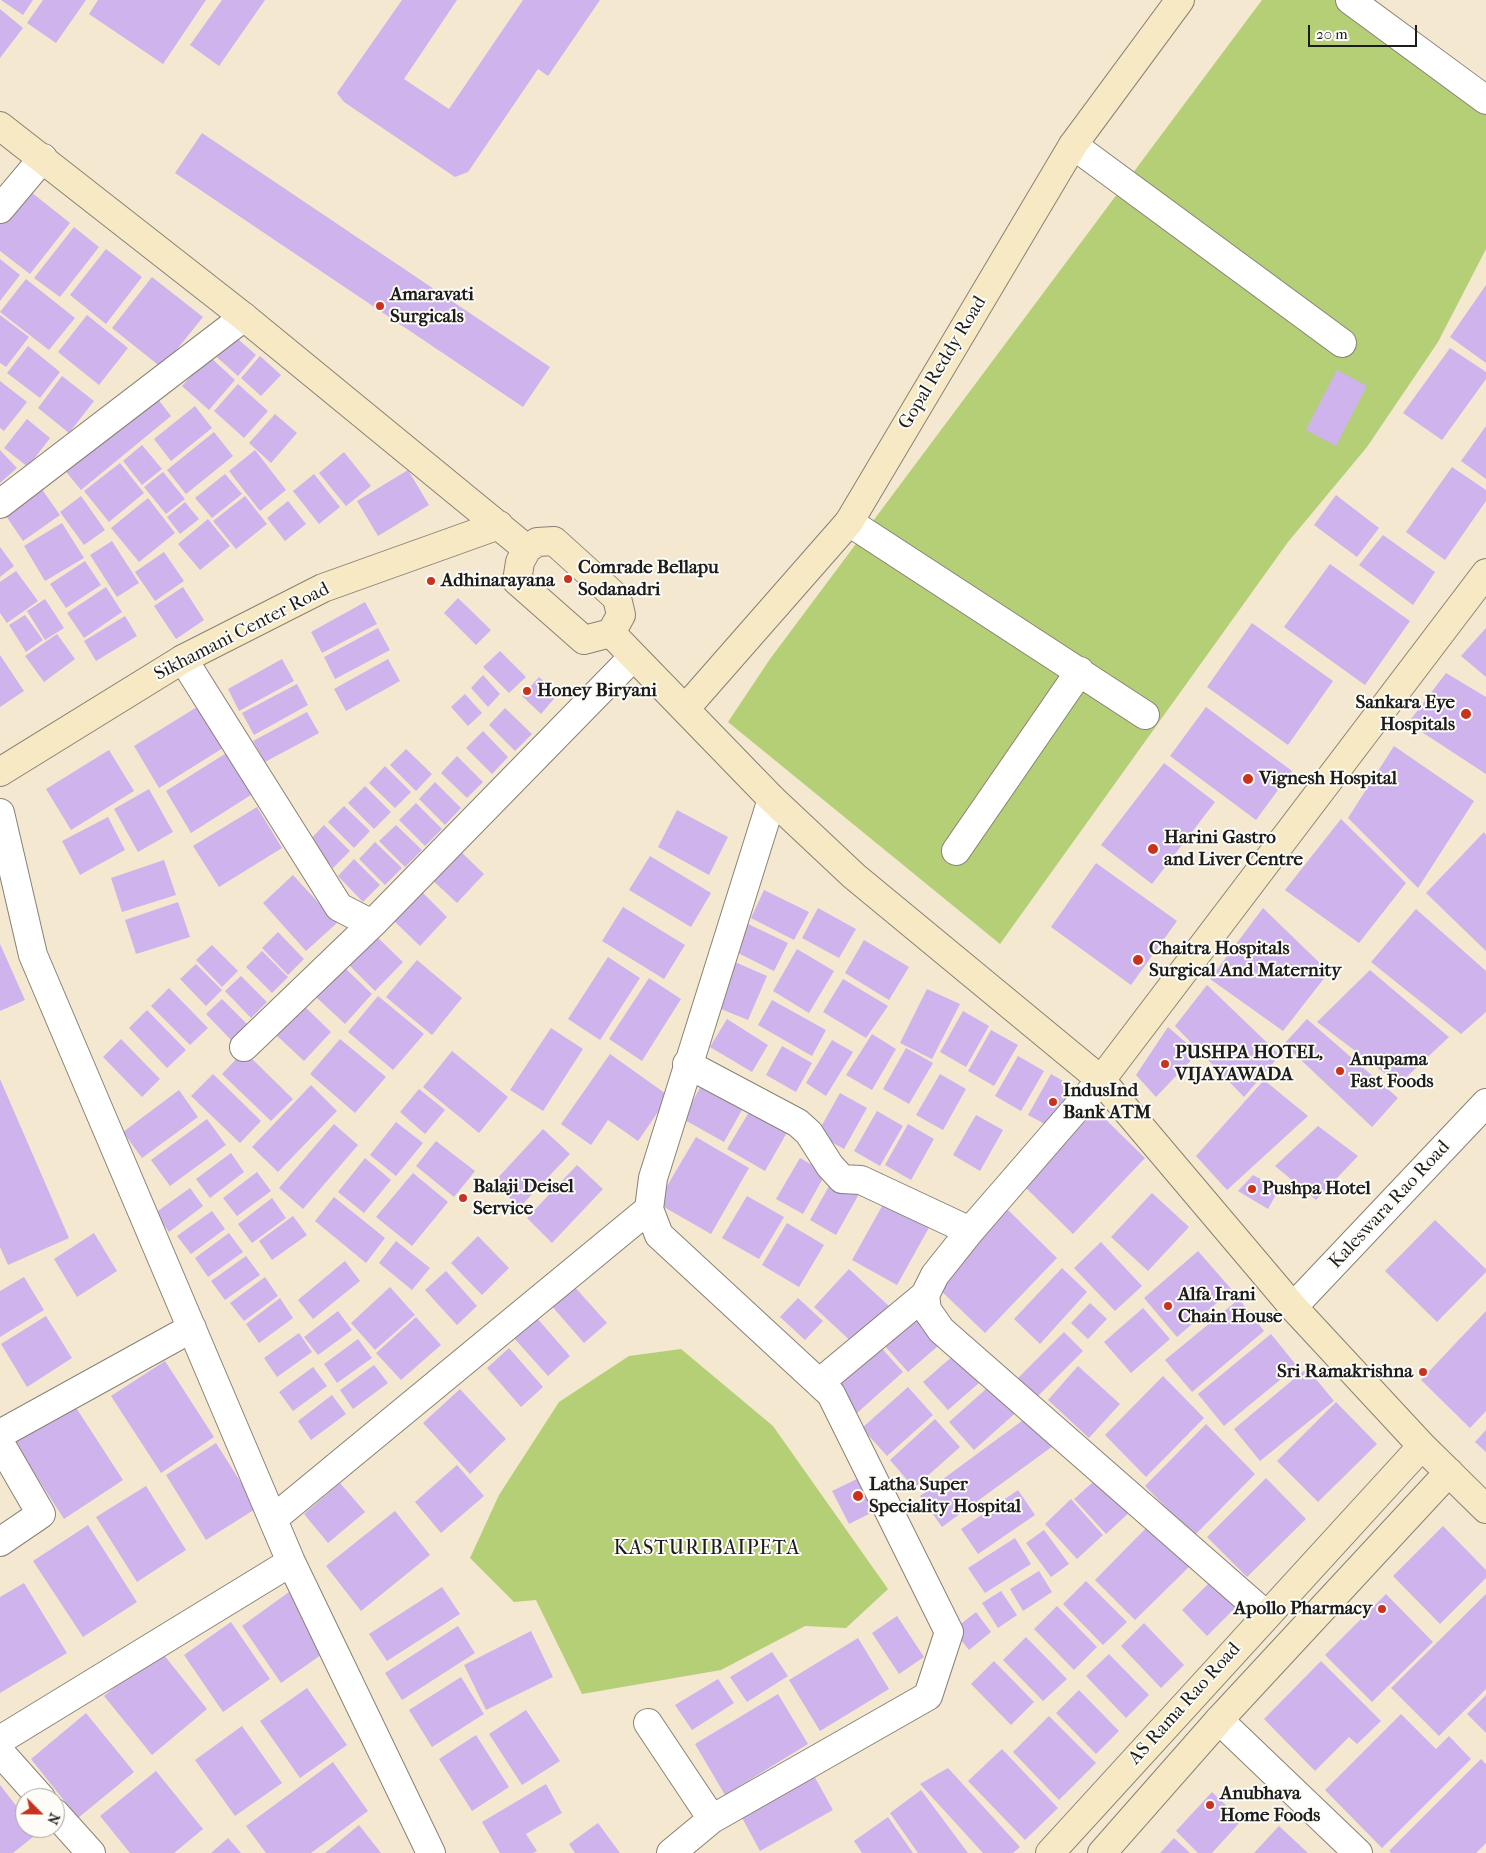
<!DOCTYPE html>
<style>
body{margin:0}
#map{position:relative;width:1486px;height:1853px;overflow:hidden;background:#f4e8d1;font-family:"IM FELL French Canon",serif}
canvas{display:block}
.north{position:absolute;left:15px;top:1788px;width:50px;height:50px;box-sizing:border-box;background:#fdfcf7;border:1px solid #a3a29f;border-radius:50%;rotate:113deg;font-size:14px;font-weight:700;line-height:20px;text-align:center;color:#1c1c1c}
.north::after{content:'';display:block;margin:auto;width:18px;height:22px;background:#c8321e;clip-path:polygon(50% 0,100% 100%,50% 72%,0 100%)}
.scale{position:absolute;left:1308px;top:25px;width:109px;height:22px;box-sizing:border-box;border:2px solid #1c1c1c;border-top:0;padding-left:6px;font-size:15px;line-height:18px;white-space:nowrap;color:#1c1c1c;-webkit-text-stroke:4px #fdfcf7;paint-order:stroke}
</style>
<div id="map">
<canvas width="1486" height="1853"></canvas>
<div class="north">N</div>
<div class="scale">20 m</div>
</div>
<script>
const context = document.querySelector('canvas').getContext('2d');
context.lineJoin = 'round';
function fillPath(path, color) { context.fillStyle = color; context.fill(path, 'evenodd'); }
const poly = rows => new Path2D(rows.map(r => 'M' + r).join(''));
function stroke(path, color, width, dash) { context.strokeStyle = color; context.lineWidth = width; context.lineCap = dash ? 'butt' : 'round'; context.setLineDash(dash || []); context.stroke(path); }
function write(font, color, halo, rows, align = 'center') {
  context.font = font + ' "IM FELL French Canon",serif'; context.lineWidth = 4; context.setLineDash([]); context.textBaseline = 'middle'; context.strokeStyle = halo; context.fillStyle = color; for (const [text, x, y, turn = 0] of rows) {
    context.save(); context.translate(x, y); context.rotate((+turn || 0) * Math.PI / 180); context.textAlign = isNaN(turn) ? turn : align; if (halo) context.strokeText(text, 0, 0); context.fillText(text, 0, 0); context.restore();
  }
}
const green = poly([
 [1262,0,1360,0,1486,82,1486,249,1438,342,1367,447,1288,542,1000,944,728,722,770,659],
 [681,1349,773,1426,888,1589,846,1628,805,1626,721,1670,582,1694,536,1600,514,1602,470,1558,499,1495,559,1402,629,1356]
]);
const building = poly([
 [1,0,33,0,23,15],
 [43,0,86,0,56,43,27,23],
 [98,0,206,0,163,64,89,14],
 [222,0,265,0,219,66,190,45],
 [402,0,457,0,404,79,449,109,523,0,600,0,548,76,538,69,468,172,455,177,344,102,337,93],
 [0,9,23,28,0,58],
 [202,133,550,367,523,407,175,173],
 [26,188,70,223,30,274,0,251,0,222],
 [74,227,99,247,60,297,34,278],
 [106,249,142,277,106,324,70,295],
 [0,259,20,275,0,301],
 [152,277,203,317,162,368,112,328],
 [26,279,75,318,49,350,0,312],
 [1486,285,1486,363,1450,337],
 [0,315,29,337,6,367,0,363],
 [87,315,128,348,99,385,58,352],
 [230,332,256,355,238,376,211,352],
 [28,346,60,372,40,398,7,373],
 [1450,348,1486,372,1486,379,1442,440,1403,413],
 [209,356,235,380,209,410,182,386],
 [260,356,281,375,261,396,241,378],
 [1337,370,1367,386,1336,446,1306,430],
 [62,376,94,401,69,433,38,408],
 [0,381,27,402,4,431,0,428],
 [238,384,268,411,244,438,214,411],
 [154,394,171,416,81,490,63,468],
 [195,406,212,428,171,461,154,439],
 [275,414,297,433,271,463,249,443],
 [27,419,50,438,28,467,4,448],
 [1486,426,1486,479,1461,461],
 [214,432,233,456,186,494,167,470],
 [142,445,162,469,142,485,123,461],
 [0,450,17,468,0,483],
 [255,450,286,490,260,511,229,471],
 [344,452,371,486,346,506,319,473],
 [120,463,144,493,109,522,84,491],
 [1452,467,1486,490,1486,501,1445,560,1406,532],
 [408,470,429,505,378,536,357,501],
 [163,472,185,499,166,514,144,487],
 [225,474,242,494,212,518,195,498],
 [314,474,340,507,319,524,293,491],
 [41,488,60,515,23,541,4,513],
 [1336,495,1379,528,1357,557,1314,525],
 [81,496,105,530,84,545,60,512],
 [245,496,267,524,236,549,213,521],
 [148,498,175,533,139,562,111,528],
 [288,501,306,524,285,541,267,518],
 [185,502,199,519,180,534,167,517],
 [208,519,230,546,200,570,178,544],
 [62,523,84,558,45,581,24,546],
 [1383,535,1435,572,1413,605,1359,565],
 [112,541,139,583,117,597,90,555],
 [0,547,14,566,0,577],
 [164,552,184,581,155,601,135,572],
 [85,561,101,585,66,608,50,584],
 [1330,564,1410,621,1365,685,1284,627],
 [16,571,38,601,7,623,0,613,0,582],
 [106,587,122,612,84,638,67,613],
 [183,587,204,620,176,639,154,606],
 [458,598,491,630,476,645,444,613],
 [45,599,64,628,45,640,27,611],
 [365,602,377,624,322,653,311,632],
 [25,615,43,640,26,652,9,625],
 [125,616,137,636,96,661,84,641],
 [1252,623,1333,681,1288,745,1207,687],
 [378,628,390,650,335,679,324,657],
 [1486,628,1486,677,1461,656],
 [57,634,75,659,44,682,25,656],
 [500,651,526,677,509,693,483,667],
 [0,655,24,691,0,707],
 [282,659,294,681,239,711,228,689],
 [388,659,400,681,346,711,334,689],
 [1446,673,1486,697,1486,774,1408,723],
 [483,675,500,694,488,707,471,688],
 [539,677,558,694,541,714,522,696],
 [297,684,308,705,254,735,242,713],
 [465,694,482,713,468,726,451,707],
 [197,707,223,748,159,788,134,746],
 [1206,707,1292,771,1256,820,1170,756],
 [505,708,532,734,515,751,489,725],
 [307,712,319,733,265,762,253,741],
 [483,731,508,757,492,774,466,748],
 [1394,746,1474,801,1418,888,1348,818],
 [406,749,432,774,416,791,390,765],
 [109,750,134,791,71,830,46,789],
 [228,752,254,793,191,833,166,791],
 [457,756,483,782,467,798,441,773],
 [1164,763,1215,802,1152,884,1101,845],
 [385,766,411,792,395,808,369,783],
 [435,782,461,808,445,825,419,799],
 [365,786,391,812,374,829,348,803],
 [149,789,173,832,138,852,114,809],
 [416,803,442,829,425,846,399,820],
 [344,806,370,831,354,848,328,822],
 [257,807,282,848,219,887,193,846],
 [677,810,728,837,709,875,658,847],
 [108,817,125,850,80,875,62,841],
 [1341,819,1406,883,1359,943,1285,890],
 [324,825,350,851,333,868,308,842],
 [396,825,422,850,405,867,379,841],
 [1484,832,1486,835,1486,951,1426,893],
 [375,842,402,868,385,885,359,859],
 [456,847,484,874,457,903,428,876],
 [650,856,711,893,691,927,629,890],
 [354,859,380,885,363,902,338,876],
 [164,860,176,895,122,912,111,878],
 [1096,863,1177,921,1131,985,1051,927],
 [293,875,337,923,306,951,263,903],
 [419,889,447,917,420,946,391,918],
 [764,890,809,912,794,940,751,918],
 [178,902,190,937,136,954,125,920],
 [623,907,685,945,664,979,602,941],
 [818,908,856,929,839,958,802,938],
 [1263,908,1329,972,1283,1031,1210,979],
 [1416,909,1486,971,1486,1012,1461,1034,1371,962],
 [744,922,788,943,774,971,730,949],
 [278,932,304,959,288,975,262,948],
 [374,934,403,962,375,991,347,963],
 [864,940,909,967,889,1000,845,973],
 [0,944,25,1000,0,1011],
 [212,945,238,971,222,987,196,960],
 [797,949,834,971,809,1013,773,991],
 [262,951,288,977,272,993,246,967],
 [608,957,640,978,600,1040,568,1019],
 [417,960,462,998,432,1035,386,997],
 [735,962,767,976,748,1020,716,1007],
 [196,964,222,990,206,1006,180,979],
 [344,967,372,994,345,1024,316,997],
 [1370,970,1449,1037,1399,1084,1317,1022],
 [241,976,267,1002,251,1018,225,991],
 [649,978,681,999,642,1061,609,1039],
 [843,979,888,1006,866,1038,823,1012],
 [1207,985,1280,1055,1244,1097,1175,1026],
 [169,988,208,1028,190,1045,151,1006],
 [927,989,960,1004,932,1059,900,1043],
 [378,996,424,1034,393,1070,348,1032],
 [222,999,248,1025,232,1041,206,1014],
 [772,1000,826,1030,812,1056,758,1025],
 [303,1005,331,1032,304,1061,275,1034],
 [147,1010,186,1050,167,1068,129,1028],
 [963,1011,989,1026,966,1067,940,1052],
 [727,1019,768,1045,752,1072,710,1047],
 [1307,1019,1398,1098,1372,1127,1284,1044],
 [1168,1027,1198,1053,1156,1097,1136,1075],
 [551,1028,583,1049,543,1111,510,1090],
 [991,1030,1018,1045,994,1086,968,1071],
 [872,1034,896,1049,872,1090,846,1075],
 [121,1039,160,1079,142,1097,103,1057],
 [340,1039,386,1077,355,1113,310,1074],
 [832,1040,853,1052,826,1096,806,1083],
 [782,1046,812,1063,796,1092,766,1075],
 [906,1048,933,1063,909,1104,883,1089],
 [244,1051,293,1099,271,1121,222,1074],
 [452,1051,508,1097,479,1133,423,1087],
 [610,1054,669,1096,638,1141,608,1120,591,1145,561,1124],
 [1018,1056,1044,1071,1021,1111,995,1096],
 [213,1074,261,1121,240,1143,191,1096],
 [940,1074,966,1089,943,1130,916,1115],
 [1051,1074,1077,1089,1054,1129,1028,1115],
 [0,1079,69,1238,8,1265,0,1247],
 [1264,1080,1308,1116,1227,1190,1196,1156],
 [311,1085,337,1111,278,1172,252,1147],
 [701,1086,742,1110,724,1142,683,1119],
 [419,1089,445,1110,425,1134,400,1112],
 [179,1090,198,1117,142,1158,123,1132],
 [840,1093,867,1108,844,1149,817,1134],
 [752,1107,789,1129,765,1171,727,1149],
 [1096,1110,1145,1158,1073,1234,1024,1186],
 [877,1111,903,1126,880,1166,854,1151],
 [976,1115,1003,1130,980,1171,953,1155],
 [207,1119,226,1145,170,1186,151,1160],
 [396,1122,423,1143,396,1176,370,1155],
 [334,1124,358,1145,303,1209,279,1188],
 [908,1124,934,1139,911,1180,885,1165],
 [1318,1126,1358,1156,1316,1200,1275,1166],
 [543,1129,570,1154,520,1207,493,1183],
 [696,1137,749,1168,711,1234,657,1203],
 [436,1141,475,1171,454,1197,416,1166],
 [231,1153,244,1172,210,1198,196,1179],
 [365,1158,391,1180,364,1213,338,1192],
 [800,1158,826,1173,803,1214,776,1199],
 [577,1165,603,1189,552,1243,527,1218],
 [257,1172,271,1191,237,1216,223,1198],
 [413,1173,448,1202,412,1246,376,1217],
 [1253,1175,1279,1189,1268,1209,1238,1191],
 [833,1179,859,1194,836,1235,810,1220],
 [190,1188,203,1206,169,1232,155,1213],
 [1152,1193,1189,1227,1148,1271,1111,1237],
 [747,1196,784,1217,759,1259,722,1238],
 [334,1197,385,1238,366,1263,315,1221],
 [272,1198,286,1218,252,1243,238,1224],
 [886,1199,931,1224,897,1285,852,1260],
 [1008,1210,1057,1258,985,1333,936,1286],
 [212,1211,225,1229,191,1254,177,1236],
 [293,1216,307,1235,272,1260,259,1241],
 [1435,1220,1486,1269,1486,1272,1437,1322,1385,1271],
 [787,1223,824,1245,799,1287,762,1265],
 [94,1233,117,1271,77,1297,54,1259],
 [229,1233,243,1252,208,1277,195,1258],
 [478,1236,509,1268,482,1295,451,1263],
 [396,1241,430,1268,412,1290,379,1263],
 [1101,1242,1142,1286,1115,1311,1074,1268],
 [1198,1251,1232,1290,1177,1337,1144,1298],
 [246,1256,260,1275,225,1300,211,1281],
 [345,1261,360,1281,313,1319,298,1300],
 [1062,1268,1087,1292,1040,1344,1014,1319],
 [849,1269,891,1308,856,1346,814,1307],
 [446,1271,477,1306,457,1325,425,1290],
 [24,1277,44,1310,0,1337,0,1291],
 [265,1277,278,1296,244,1321,230,1303],
 [573,1285,607,1323,584,1343,550,1304],
 [390,1287,415,1315,375,1350,351,1323],
 [280,1298,293,1318,259,1343,246,1324],
 [798,1298,823,1321,805,1340,780,1317],
 [1239,1299,1264,1331,1192,1392,1165,1360],
 [1090,1303,1107,1319,1088,1339,1071,1323],
 [929,1304,954,1332,908,1372,883,1344],
 [1143,1308,1170,1339,1131,1373,1104,1342],
 [338,1311,352,1330,318,1355,304,1337],
 [1486,1311,1486,1411,1470,1428,1421,1380],
 [46,1316,72,1358,27,1387,1,1344],
 [416,1317,441,1345,401,1380,376,1353],
 [536,1317,570,1356,548,1376,513,1337],
 [1064,1332,1083,1351,1033,1401,1014,1382],
 [299,1333,312,1352,277,1377,264,1358],
 [1271,1334,1297,1366,1224,1426,1198,1394],
 [358,1339,372,1358,337,1383,324,1364],
 [970,1341,995,1369,948,1410,923,1382],
 [878,1344,903,1372,857,1413,832,1385],
 [509,1348,543,1387,521,1407,487,1368],
 [165,1361,214,1437,161,1473,111,1396],
 [374,1365,388,1383,353,1409,340,1390],
 [1078,1366,1120,1404,1089,1438,1048,1400],
 [313,1367,327,1386,293,1411,279,1392],
 [1307,1368,1334,1401,1260,1461,1234,1429],
 [1163,1376,1204,1418,1146,1477,1105,1435],
 [995,1381,1020,1409,974,1450,949,1422],
 [908,1387,933,1415,887,1456,862,1428],
 [460,1389,506,1439,470,1474,423,1423],
 [332,1395,346,1414,311,1440,298,1421],
 [1336,1402,1377,1444,1318,1502,1277,1461],
 [73,1403,123,1480,64,1519,14,1442],
 [1034,1412,1057,1443,942,1527,920,1496],
 [935,1419,960,1447,914,1488,890,1460],
 [1206,1424,1255,1474,1194,1536,1145,1486],
 [1486,1430,1486,1452,1475,1442],
 [216,1443,257,1508,206,1540,166,1475],
 [457,1465,484,1496,441,1533,415,1502],
 [1101,1475,1132,1510,1106,1534,1074,1499],
 [863,1476,879,1509,849,1524,832,1491],
 [1266,1478,1306,1519,1247,1577,1207,1537],
 [340,1483,365,1512,328,1543,304,1514],
 [146,1486,186,1550,137,1582,96,1517],
 [1018,1490,1035,1515,978,1554,961,1529],
 [1071,1499,1103,1535,1077,1559,1045,1524],
 [395,1511,430,1555,361,1611,326,1566],
 [1153,1521,1194,1562,1135,1620,1095,1580],
 [88,1525,137,1602,83,1637,33,1561],
 [1443,1526,1486,1570,1486,1578,1440,1624,1393,1576],
 [1044,1530,1069,1564,1051,1577,1026,1543],
 [1015,1538,1031,1564,985,1593,968,1568],
 [1039,1571,1052,1592,1023,1611,1010,1589],
 [1213,1579,1238,1605,1207,1636,1182,1610],
 [1086,1581,1127,1622,1103,1645,1063,1604],
 [24,1583,67,1653,0,1693,0,1597],
 [442,1587,460,1614,387,1661,369,1634],
 [1001,1591,1017,1615,998,1628,982,1603],
 [289,1592,328,1650,281,1683,242,1626],
 [1386,1594,1433,1642,1372,1702,1325,1655],
 [1486,1594,1486,1689,1439,1736,1391,1688],
 [1057,1606,1097,1647,1074,1670,1034,1629],
 [976,1612,991,1632,969,1650,953,1630],
 [897,1616,924,1657,899,1674,872,1633],
 [231,1622,270,1679,223,1712,184,1655],
 [1144,1623,1184,1665,1161,1688,1121,1646],
 [458,1626,475,1653,402,1700,385,1673],
 [531,1631,553,1677,486,1710,464,1665],
 [1026,1637,1067,1679,1043,1701,1003,1660],
 [858,1638,889,1689,820,1731,789,1680],
 [160,1650,207,1709,152,1755,104,1696],
 [772,1652,788,1676,747,1702,730,1677],
 [1109,1654,1149,1695,1126,1718,1086,1676],
 [994,1661,1034,1702,1011,1725,971,1684],
 [1321,1661,1381,1721,1357,1744,1349,1737,1315,1771,1264,1719],
 [461,1677,484,1714,432,1747,409,1710],
 [718,1679,734,1703,692,1730,675,1705],
 [307,1688,347,1745,300,1778,260,1721],
 [1079,1690,1119,1731,1096,1754,1056,1713],
 [778,1694,808,1744,725,1795,695,1744],
 [1486,1695,1486,1733,1467,1714],
 [526,1710,560,1761,522,1785,489,1734],
 [86,1713,134,1772,78,1818,31,1759],
 [1401,1714,1436,1749,1449,1736,1471,1759,1382,1848,1325,1790],
 [1049,1716,1096,1763,1059,1800,1013,1752],
 [242,1726,282,1783,235,1816,195,1760],
 [476,1735,509,1787,472,1811,439,1759],
 [1002,1749,1058,1808,1025,1840,968,1781],
 [1481,1759,1486,1764,1486,1843,1476,1853,1391,1853,1389,1851],
 [333,1762,368,1811,311,1853,266,1853,246,1826],
 [948,1768,1020,1847,1013,1853,983,1853,920,1784],
 [156,1771,203,1829,174,1853,130,1853,100,1816],
 [813,1774,833,1810,760,1851,740,1814],
 [546,1784,562,1813,526,1834,537,1851,533,1853,500,1853,482,1822],
 [0,1785,25,1817,25,1828,34,1828,38,1833,13,1853,0,1853],
 [921,1790,968,1853,918,1853,890,1813],
 [1212,1792,1242,1820,1212,1853,1198,1853,1176,1831],
 [888,1817,913,1853,862,1853,854,1841],
 [598,1823,620,1853,575,1853,569,1844],
 [359,1825,381,1853,325,1853],
 [1279,1826,1308,1853,1254,1853],
 [228,1838,241,1853,211,1853],
 [1174,1838,1190,1853,1160,1853]
]);
const street = poly([
 [1350,0,1486,100],
 [1073,145,1342,343],
 [0,209,43,158],
 [0,504,244,317],
 [849,522,1145,715],
 [183,659,339,907,372,924,633,657],
 [0,813,33,955,291,1562,431,1853],
 [956,851,1080,671],
 [244,1047,372,924],
 [687,1064,798,1123,809,1133,830,1166,842,1179,861,1180,970,1231],
 [1101,1080,970,1231,935,1275,925,1295,927,1310,941,1330,1266,1615],
 [1293,1307,1486,1103],
 [819,1383,925,1295],
 [0,1434,192,1328],
 [0,1443,41,1514,0,1542],
 [273,1519,649,1209],
 [1219,1720,1358,1853],
 [648,1723,712,1819],
 [0,1740,291,1562],
 [0,1752,41,1798],
 [55,1813,91,1853],
 [671,1853,712,1819,928,1696,949,1632,831,1394,659,1235,649,1209,653,1178,772,799]
]);
const secondary = poly([
 [0,126,244,317,527,549],
 [554,541,617,598,621,615,611,633,584,640,517,581,520,562,527,549,537,542,554,541],
 [611,633,772,799,854,876,1101,1080,1293,1307,1422,1446,1486,1509],
 [685,709,849,522,1073,145,1180,0],
 [0,772,183,659,323,588,499,525],
 [1101,1080,1486,573],
 [1050,1853,1422,1446],
 [1102,1853,1219,1720,1449,1472]
]);
const markers = [
 [380,306,5,"#c8321e"],
 [568,579,5,"#c8321e"],
 [431,581,5,"#c8321e"],
 [527,691,5,"#c8321e"],
 [1466,714,6,"#c8321e"],
 [1248,779,6,"#c8321e"],
 [1153,849,6,"#c8321e"],
 [1138,960,6,"#c8321e"],
 [1165,1064,5,"#c8321e"],
 [1340,1071,5,"#c8321e"],
 [1053,1102,5,"#c8321e"],
 [1252,1189,5,"#c8321e"],
 [463,1198,5,"#c8321e"],
 [1168,1306,5,"#c8321e"],
 [1423,1372,5,"#c8321e"],
 [858,1496,6,"#c8321e"],
 [1382,1609,5,"#c8321e"],
 [1210,1805,5,"#c8321e"]
];
const poiNames = [
 ["Amaravati",390,295],
 ["Surgicals",390,317],
 ["Comrade Bellapu",578,568],
 ["Sodanadri",578,590],
 ["Adhinarayana",441,581],
 ["Honey Biryani",537,691],
 ["Sankara Eye",1455,703,"right"],
 ["Hospitals",1455,725,"right"],
 ["Vignesh Hospital",1259,779],
 ["Harini Gastro",1164,838],
 ["and Liver Centre",1164,860],
 ["Chaitra Hospitals",1149,949],
 ["Surgical And Maternity",1149,971],
 ["PUSHPA HOTEL,",1175,1053],
 ["VIJAYAWADA",1175,1075],
 ["Anupama",1350,1060],
 ["Fast Foods",1350,1082],
 ["IndusInd",1063,1091],
 ["Bank ATM",1063,1113],
 ["Balaji Deisel",473,1187],
 ["Service",473,1209],
 ["Pushpa Hotel",1262,1189],
 ["Alfa Irani",1178,1295],
 ["Chain House",1178,1317],
 ["Sri Ramakrishna",1413,1372,"right"],
 ["Latha Super",869,1485],
 ["Speciality Hospital",869,1507],
 ["Apollo Pharmacy",1372,1609,"right"],
 ["Anubhava",1220,1794],
 ["Home Foods",1220,1816]
];
const streetNames = [
 ["Gopal Reddy Road",943,363,-59],
 ["Sikhamani Center Road",242,632,-27],
 ["Kaleswara Rao Road",1390,1205,-47],
 ["AS Rama Rao Road",1185,1704,-48]
];
const neighbourhoodNames = [
 ["KASTURIBAIPETA",707,1549]
];
fillPath(green, '#b4cf75');
fillPath(building, '#ceb3ed');
stroke(street, '#888276', 30);
stroke(secondary, '#888276', 30);
stroke(street, '#fff', 28);
stroke(secondary, '#f6e9c3', 28);
for (const [x, y, r, color] of markers) { const dot = new Path2D(); dot.arc(x, y, r, 0, 2 * Math.PI); context.fillStyle = color; context.fill(dot); stroke(dot, '#fdfcf7', 2); }
write('bold 19px', '#1c1c1c', '#fdfcf7', poiNames, 'left');
write('19px', '#1c1c1c', '#fdfcf7', streetNames);
context.letterSpacing = '1px';
write('20px', '#1c1c1c', '#fdfcf7', neighbourhoodNames);
context.letterSpacing = '0px';
</script>
